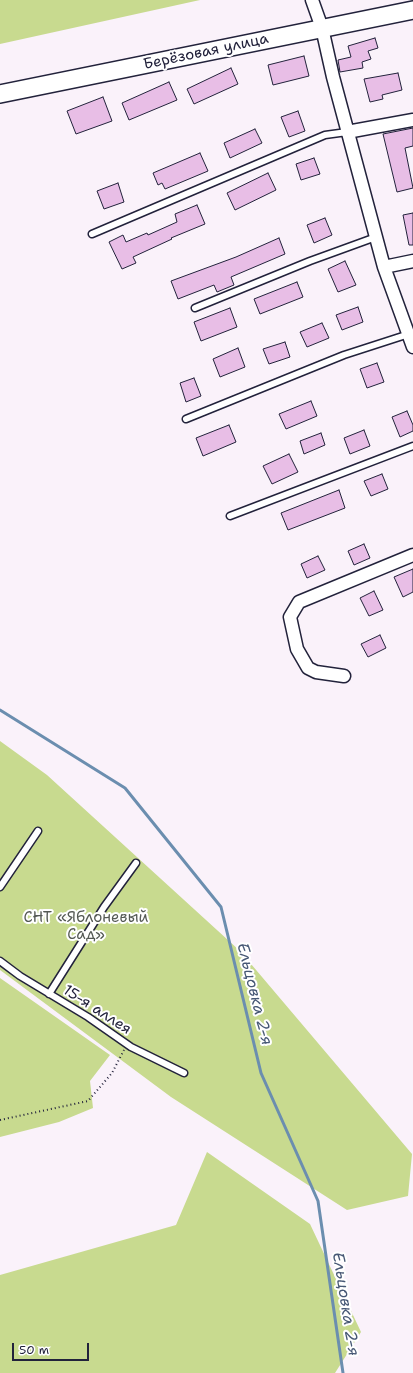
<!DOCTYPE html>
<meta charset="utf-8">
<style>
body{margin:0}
#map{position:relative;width:413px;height:1373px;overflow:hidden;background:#faf2fa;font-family:"Shantell Sans",sans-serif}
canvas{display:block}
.scale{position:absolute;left:12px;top:1343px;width:77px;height:18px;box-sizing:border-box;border:2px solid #22223b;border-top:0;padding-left:5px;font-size:12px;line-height:14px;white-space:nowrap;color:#22223b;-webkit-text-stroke:3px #fff;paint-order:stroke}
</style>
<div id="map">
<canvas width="413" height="1373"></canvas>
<div class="scale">50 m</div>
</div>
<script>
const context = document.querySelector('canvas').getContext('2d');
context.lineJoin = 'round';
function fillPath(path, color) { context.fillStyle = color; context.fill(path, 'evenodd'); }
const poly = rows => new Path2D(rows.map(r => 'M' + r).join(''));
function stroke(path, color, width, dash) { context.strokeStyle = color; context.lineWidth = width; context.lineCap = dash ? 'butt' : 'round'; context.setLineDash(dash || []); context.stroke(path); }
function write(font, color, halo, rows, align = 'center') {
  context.font = font + ' "Shantell Sans",sans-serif'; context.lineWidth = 4; context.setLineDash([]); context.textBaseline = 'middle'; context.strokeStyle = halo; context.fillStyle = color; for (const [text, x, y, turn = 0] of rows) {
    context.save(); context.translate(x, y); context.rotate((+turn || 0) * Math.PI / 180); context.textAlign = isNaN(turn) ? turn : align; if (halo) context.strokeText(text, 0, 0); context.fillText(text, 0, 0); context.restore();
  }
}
const green = poly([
 [0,0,200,0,0,44],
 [0,741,47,775,240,951,412,1154,408,1196,347,1210,171,1097,0,970],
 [0,978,110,1055,90,1081,93,1108,59,1122,0,1137],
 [207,1152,310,1224,361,1332,335,1373,0,1373,0,1275,176,1225]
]);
const stream = poly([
 [0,710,125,788,221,907,261,1073,318,1201,343,1373]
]);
const building = poly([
 [375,38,378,48,368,51,371,59,362,62,363,68,340,72,338,60,351,57,348,46,375,38],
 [304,56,309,76,273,85,268,65,304,56],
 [231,68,238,84,194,104,187,89,231,68],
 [398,73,402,90,382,95,383,99,370,102,364,79,398,73],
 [169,82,177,100,129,120,122,103,169,82],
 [103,97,112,121,76,134,67,111,103,97],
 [298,111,305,131,289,137,281,117,298,111],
 [413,128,413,146,405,148,413,188,397,192,383,134,413,128],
 [255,129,262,143,230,158,224,143,255,129],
 [200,153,208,171,165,189,162,183,158,185,153,173,200,153],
 [314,158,320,174,301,180,296,164,314,158],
 [268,173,276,190,235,210,227,193,268,173],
 [118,183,124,202,104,209,97,191,118,183],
 [197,205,205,224,171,238,172,239,133,257,136,263,122,269,109,242,123,235,126,242,147,233,148,235,177,222,175,214,197,205],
 [413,213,413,245,409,245,403,215,413,213],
 [325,218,332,235,314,243,307,225,325,218],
 [279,238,285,254,231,277,234,285,217,292,214,285,178,299,171,281,236,257,279,238],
 [345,261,356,285,338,292,328,269,345,261],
 [297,282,303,297,260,314,254,299,297,282],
 [358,307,363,322,342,330,336,315,358,307],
 [230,308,237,327,201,341,194,322,230,308],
 [322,323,329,338,307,347,300,332,322,323],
 [285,342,290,357,269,364,263,349,285,342],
 [238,348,245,367,220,377,213,359,238,348],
 [377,363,384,382,367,388,360,369,377,363],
 [194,378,201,396,186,402,180,383,194,378],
 [311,401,317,416,286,429,279,414,311,401],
 [407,411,413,425,413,431,400,437,392,417,407,411],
 [229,425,236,442,203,456,196,438,229,425],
 [364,430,370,446,350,454,344,438,364,430],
 [321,433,325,445,304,454,300,441,321,433],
 [289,454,298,472,272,484,263,466,289,454],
 [382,474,388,489,371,496,364,481,382,474],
 [339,490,345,508,288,530,281,513,339,490],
 [364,544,370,558,354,565,348,551,364,544],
 [318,556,325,570,307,578,301,564,318,556],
 [413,569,413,592,403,597,394,577,413,569],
 [374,591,383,610,369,616,360,598,374,591],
 [380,635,386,648,368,657,361,644,380,635]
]);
const path = poly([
 [0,1120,88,1101,112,1073,124,1050]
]);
const service = poly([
 [92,234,325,135,347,132],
 [195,308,310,261,376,237],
 [186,419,344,355,409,334],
 [230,516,413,446],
 [0,887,38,831],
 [0,961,20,976,88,1017,131,1047,184,1073],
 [49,994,104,907,136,863]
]);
const minor = poly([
 [312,0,322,28,333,77,384,267,413,347],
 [347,132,413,120],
 [384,267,413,261],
 [344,676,316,672,308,668,297,649,290,617,299,602,413,555]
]);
const secondary = poly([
 [0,94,413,10]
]);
const streetNames = [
 ["Берёзовая улица",206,52,-12],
 ["15-я аллея",97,1010,33]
];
const parkNames = [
 ["СНТ «Яблоневый",86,918],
 ["Сад»",86,935]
];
const waterNames = [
 ["Ельцовка 2-я",254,994,76],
 ["Ельцовка 2-я",345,1304,81]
];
fillPath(green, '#c8da8f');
stroke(stream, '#6b8eaf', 3);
fillPath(building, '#e8bee6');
stroke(building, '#22223b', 1);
stroke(service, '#22223b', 9);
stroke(minor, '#22223b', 15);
stroke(secondary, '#22223b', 20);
stroke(path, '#22223b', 2, [1, 3]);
stroke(service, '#fff', 6);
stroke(minor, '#fff', 12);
stroke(secondary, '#fff', 17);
write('15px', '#22223b', '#fff', streetNames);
write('15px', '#545954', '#fff', parkNames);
write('italic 16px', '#475875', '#fff', waterNames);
</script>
